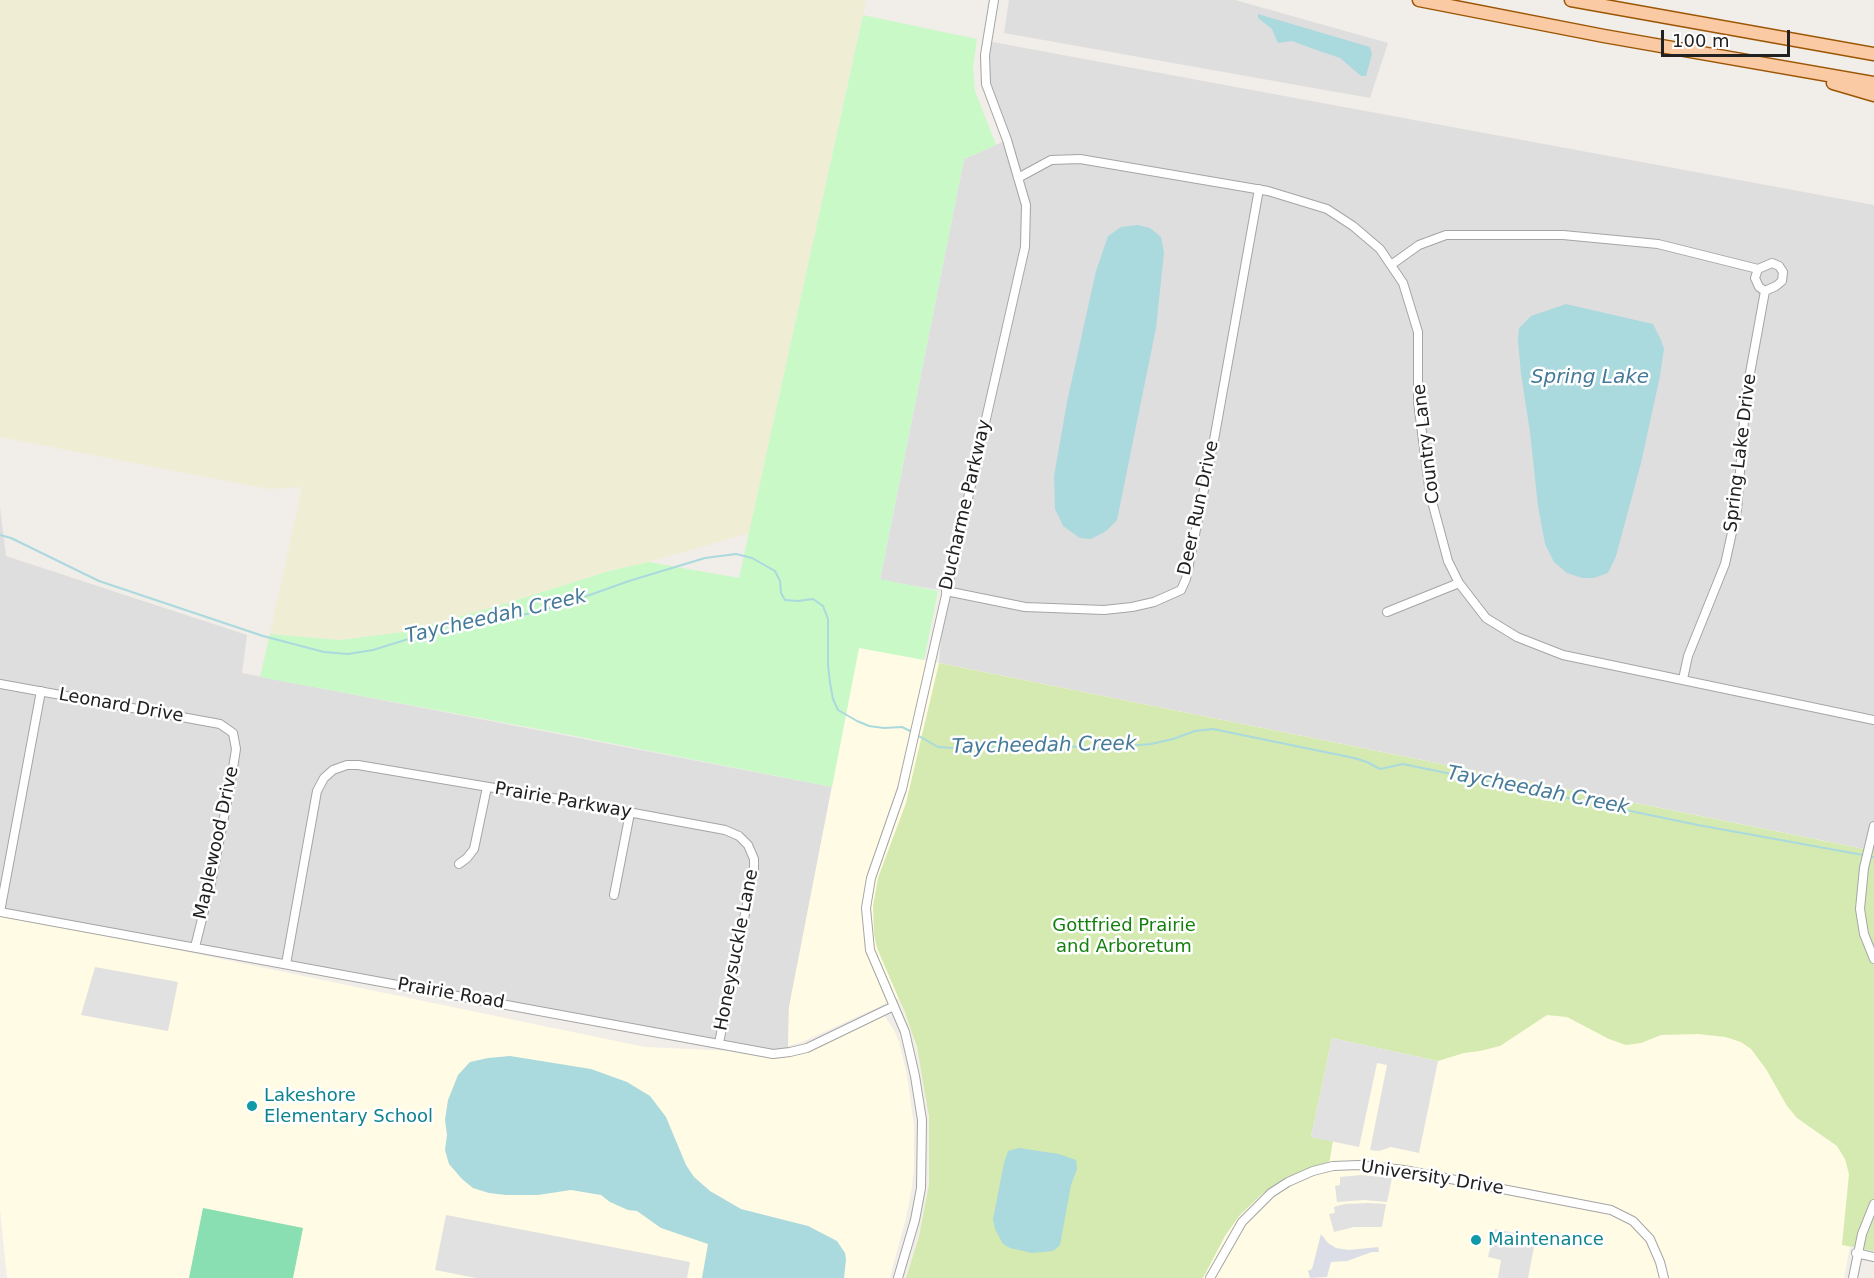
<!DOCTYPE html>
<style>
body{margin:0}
#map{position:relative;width:1874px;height:1278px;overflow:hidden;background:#f1ede8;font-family:"DejaVu Sans",sans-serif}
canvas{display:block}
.scale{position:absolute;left:1661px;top:30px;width:129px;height:27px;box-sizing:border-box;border:3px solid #212121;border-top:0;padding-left:8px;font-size:18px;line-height:21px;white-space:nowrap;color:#212121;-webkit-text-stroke:4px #fff;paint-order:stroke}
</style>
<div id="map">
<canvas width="1874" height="1278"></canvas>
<div class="scale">100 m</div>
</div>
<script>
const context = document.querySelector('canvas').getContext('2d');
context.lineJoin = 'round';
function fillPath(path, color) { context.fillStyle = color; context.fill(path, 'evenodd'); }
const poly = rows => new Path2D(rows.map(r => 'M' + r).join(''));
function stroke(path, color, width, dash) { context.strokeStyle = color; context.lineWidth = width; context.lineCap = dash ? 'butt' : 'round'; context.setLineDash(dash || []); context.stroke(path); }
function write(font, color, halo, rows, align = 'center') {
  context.font = font + ' "DejaVu Sans",sans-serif'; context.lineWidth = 5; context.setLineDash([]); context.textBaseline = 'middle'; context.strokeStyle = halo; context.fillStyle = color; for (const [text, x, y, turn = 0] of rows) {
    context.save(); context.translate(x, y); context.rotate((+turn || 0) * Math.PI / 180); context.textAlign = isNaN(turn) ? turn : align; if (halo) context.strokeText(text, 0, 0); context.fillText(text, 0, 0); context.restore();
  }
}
const residential = poly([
 [1009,0,1235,0,1388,43,1370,98,1004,33],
 [987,41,1874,205,1874,851,939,663,945,591,880,580,964,159,1007,140,986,84],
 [0,507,6,556,247,635,242,673,832,787,789,1007,788,1052,783,1053,0,912]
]);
const education = poly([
 [859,647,1874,851,1874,1251,1850,1247,1844,1278,906,1278,919,1236,929,1184,930,1135,927,1097,920,1061,912,1032,898,998,802,1042,788,1046,789,1007],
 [0,913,645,1047,780,1053,882,1012,894,1030,899,1042,907,1075,914,1126,914,1168,912,1187,906,1218,890,1277,892,1278,7,1278,0,1210]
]);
const farmland = poly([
 [0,0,866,0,749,533,649,562,609,571,501,605,403,632,340,640,270,634,302,487,268,489,0,437]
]);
const grass = poly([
 [939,663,1874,851,1874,1251,1842,1245,1849,1174,1845,1159,1837,1146,1797,1118,1787,1106,1766,1069,1751,1049,1741,1042,1725,1037,1698,1034,1661,1035,1641,1043,1626,1045,1609,1039,1567,1017,1547,1015,1500,1046,1480,1051,1464,1053,1438,1061,1332,1038,1311,1137,1333,1141,1329,1164,1298,1174,1280,1183,1262,1194,1239,1216,1225,1236,1203,1278,906,1278,919,1236,929,1184,929,1117,917,1047,905,1013,877,948,874,934,873,906,878,878,906,803]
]);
const park = poly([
 [863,15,977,39,973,68,975,91,996,145,964,159,880,579,938,591,924,660,859,648,832,787,565,734,260,677,270,634,340,640,403,632,501,605,609,571,649,562,739,578]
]);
const pitch = poly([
 [203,1208,303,1228,293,1278,189,1278]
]);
const parking = poly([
 [95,967,178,982,168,1031,81,1015],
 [1332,1038,1438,1061,1419,1153,1391,1147,1379,1151,1370,1150,1387,1065,1377,1063,1359,1147,1311,1137],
 [1361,1175,1392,1178,1387,1202,1364,1200,1337,1202,1335,1186,1340,1185,1340,1177],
 [1368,1203,1386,1204,1382,1227,1354,1227,1334,1232,1329,1214,1335,1213,1334,1207,1345,1204],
 [446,1215,690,1262,687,1278,476,1278,435,1270],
 [1495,1229,1536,1237,1528,1278,1498,1278,1501,1260,1488,1257]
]);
const plaza = poly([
 [1321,1234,1328,1243,1336,1248,1349,1250,1378,1247,1379,1252,1372,1252,1347,1261,1331,1262,1327,1277,1310,1278,1308,1271,1312,1269]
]);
const water = poly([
 [1258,14,1370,47,1372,54,1366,76,1361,76,1340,58,1322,52,1292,41,1278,43,1272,29,1258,18],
 [1138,225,1150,228,1161,237,1164,253,1156,328,1117,520,1106,531,1091,539,1080,538,1063,526,1055,509,1054,476,1067,402,1096,271,1108,236,1121,227],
 [1566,304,1653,324,1661,340,1664,349,1660,376,1641,463,1616,556,1608,573,1594,578,1582,578,1567,573,1554,562,1545,544,1538,506,1530,432,1521,374,1518,340,1519,328,1531,316],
 [510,1056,591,1069,627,1082,650,1096,666,1117,686,1165,694,1177,710,1191,741,1209,808,1226,837,1241,845,1253,846,1259,844,1278,702,1278,708,1244,661,1228,637,1211,628,1210,610,1202,601,1195,571,1190,538,1195,506,1195,489,1193,473,1188,462,1179,449,1164,445,1150,447,1135,445,1120,448,1100,458,1075,470,1062,488,1058],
 [1019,1148,1059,1154,1076,1160,1077,1169,1071,1185,1060,1245,1053,1251,1032,1253,1010,1248,1003,1244,995,1229,993,1219,1004,1163,1008,1151]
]);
const stream = poly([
 [0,535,11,538,99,581,263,636,324,652,348,654,373,650,418,636,441,627,506,619,559,606,629,581,705,558,736,554,752,558,775,571,780,581,781,593,785,600,798,601,813,599,823,606,828,619,828,665,830,683,833,699,838,710,857,721,869,726,884,728,902,727,912,732],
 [917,735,938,747,968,749,1038,745,1103,748,1151,744,1173,739,1195,731,1213,729,1354,758,1367,762,1380,769,1403,764,1698,825,1874,857]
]);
const street = poly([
 [1018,178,1051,160,1080,159,1268,191,1327,209,1353,226,1380,249,1403,283,1418,332,1418,402,1430,494,1448,561,1459,583,1486,618,1517,637,1563,655,1874,720],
 [1772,263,1779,266,1783,272,1782,281,1776,286,1765,291,1759,287,1755,278,1758,269,1772,263],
 [1391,265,1419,245,1446,235,1563,235,1658,244,1758,269],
 [946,591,1025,607,1104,610,1132,607,1154,602,1181,590,1186,579,1214,440,1259,189],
 [1387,612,1459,583],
 [1683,679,1688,656,1725,564,1737,510,1746,395,1765,291],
 [0,684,220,724,233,733,236,749,230,787,211,883,195,947],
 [1874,826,1864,868,1860,909,1864,934,1874,959],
 [459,864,467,858,474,849,487,787],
 [614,895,630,813],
 [0,912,773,1054,790,1052,807,1048,894,1006],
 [0,912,41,691],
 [286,964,317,791,324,778,333,770,347,765,358,765,542,796,725,830,739,836,748,845,754,859,754,869,719,1043],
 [1856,1253,1874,1257],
 [898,1278,915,1220,921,1188,922,1120,915,1076,905,1032,870,950,866,908,871,878,902,789,1025,247,1026,205,1007,140,986,84,985,55,994,0],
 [1210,1278,1242,1222,1271,1193,1288,1182,1313,1171,1333,1166,1359,1165,1404,1170,1611,1210,1633,1221,1650,1239,1660,1262,1664,1278],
 [1853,1278,1862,1234,1874,1204]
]);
const primary = poly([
 [1419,0,1604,36,1874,83],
 [1571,0,1874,54],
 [1833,83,1874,95]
]);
const markers = [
 [252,1106,6,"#0f9aa8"],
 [1476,1240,6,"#0f9aa8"]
];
const streetNames = [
 ["Country Lane",1427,444,-97],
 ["Spring Lake Drive",1741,453,-83],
 ["Ducharme Parkway",966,505,-77],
 ["Deer Run Drive",1199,508,-78],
 ["Leonard Drive",121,706,10],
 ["Prairie Parkway",563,801,10],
 ["Maplewood Drive",217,843,-78],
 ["Honeysuckle Lane",737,950,-79],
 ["Prairie Road",451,994,10],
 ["University Drive",1432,1178,9]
];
const parkNames = [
 ["Gottfried Prairie",1124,926],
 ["and Arboretum",1124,947]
];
const cultureNames = [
 ["Lakeshore",264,1096],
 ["Elementary School",264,1117],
 ["Maintenance",1488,1240]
];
const waterNames = [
 ["Spring Lake",1590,378],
 ["Taycheedah Creek",496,617,-13],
 ["Taycheedah Creek",1044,746,-1],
 ["Taycheedah Creek",1538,791,11]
];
fillPath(residential, '#dfdedf');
fillPath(education, '#fffbe4');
fillPath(farmland, '#efeed5');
fillPath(grass, '#d4eab0');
fillPath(park, '#caf9c8');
fillPath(pitch, '#89deb2');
fillPath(parking, '#e1e1e1');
fillPath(plaza, '#dcdee7');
fillPath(water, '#aad9de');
stroke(stream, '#aad9de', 2);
stroke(street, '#a5a5a5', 10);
stroke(primary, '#9c5503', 15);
stroke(street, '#fff', 8);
stroke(primary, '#facaa4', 12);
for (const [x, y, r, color] of markers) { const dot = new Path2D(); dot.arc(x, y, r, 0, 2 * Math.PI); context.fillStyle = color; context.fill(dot); stroke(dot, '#fff', 2); }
write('18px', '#212121', '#fff', streetNames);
write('18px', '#14810e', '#fff', parkNames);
write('18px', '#0d838f', '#fff', cultureNames, 'left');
write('italic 20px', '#457a99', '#fff', waterNames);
</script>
